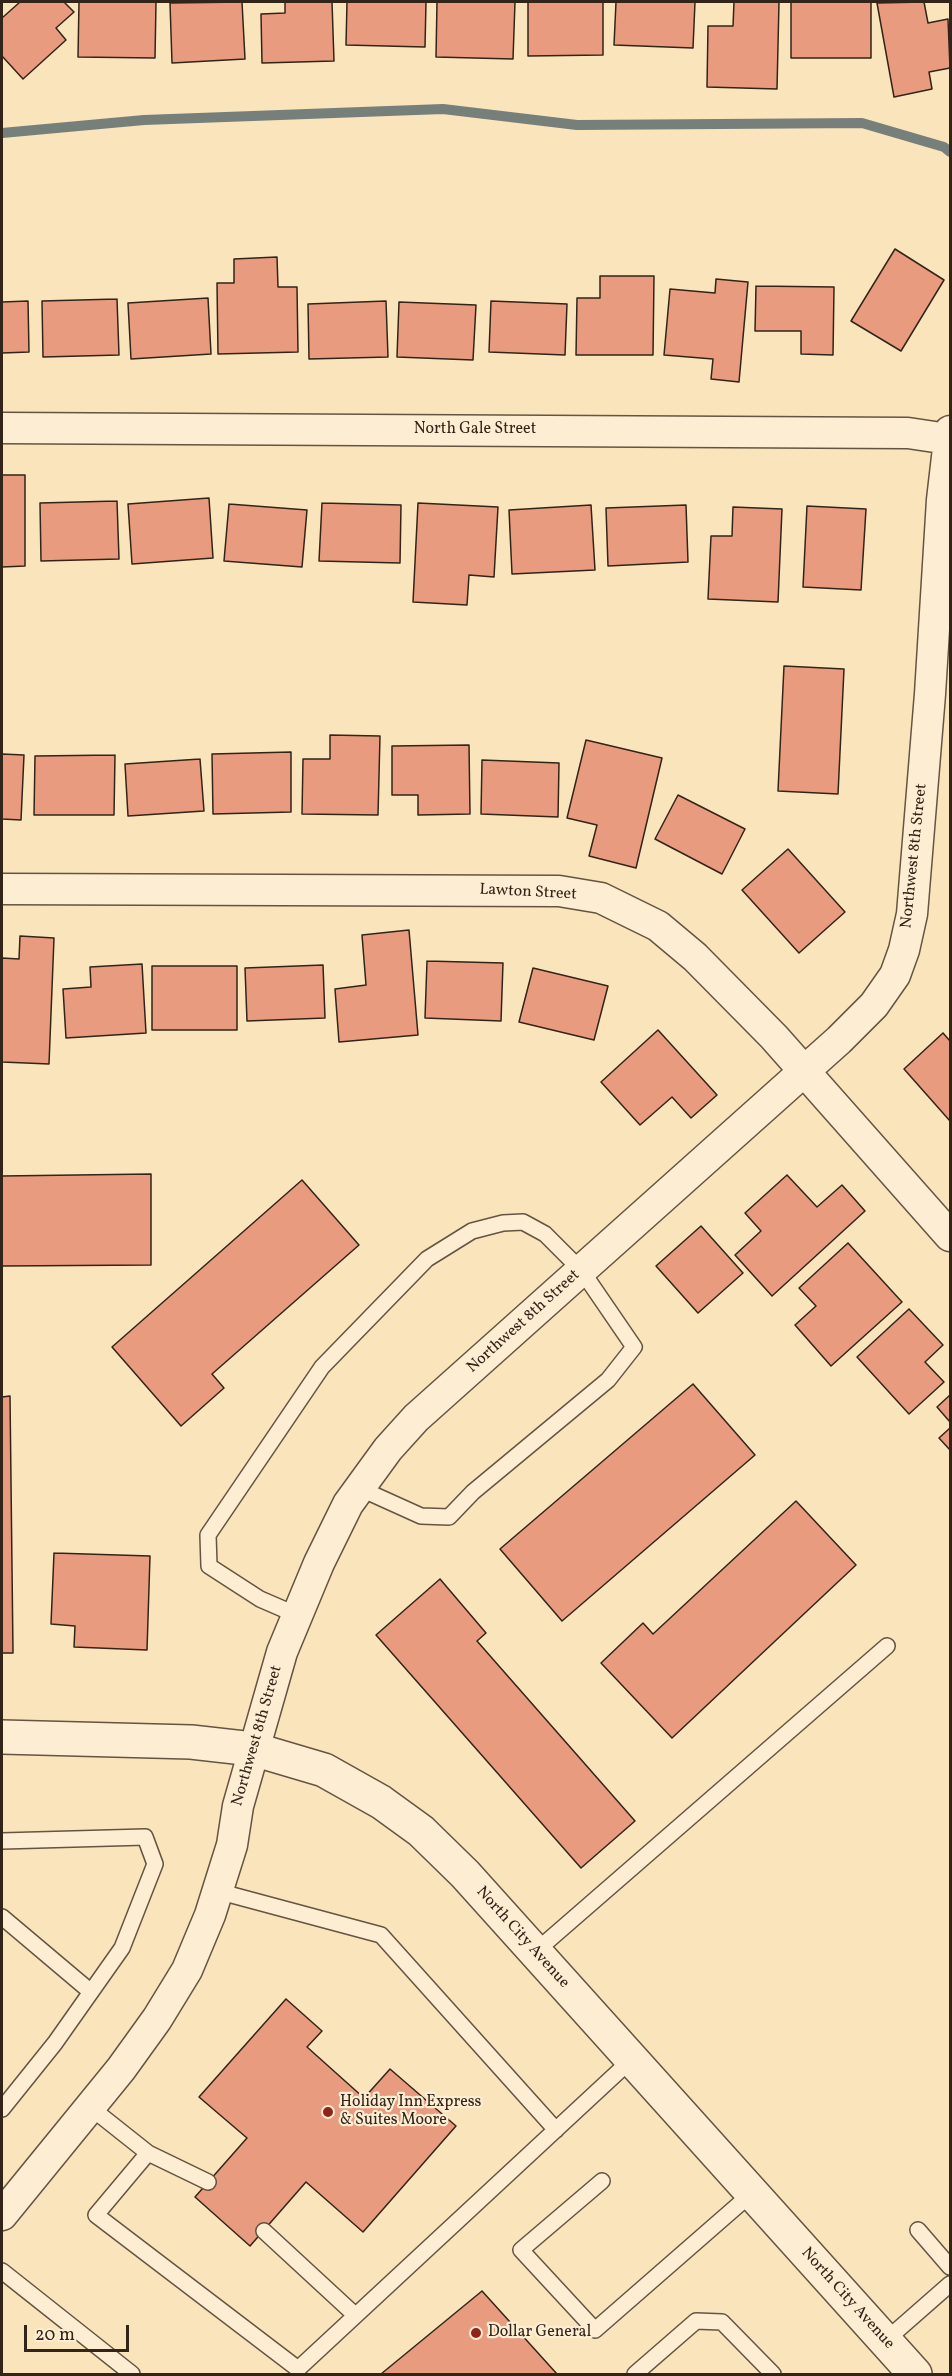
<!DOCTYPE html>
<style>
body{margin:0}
#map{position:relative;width:952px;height:2376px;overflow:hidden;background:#fae4bc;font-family:Vollkorn,serif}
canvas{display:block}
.frame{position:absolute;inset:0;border:3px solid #322418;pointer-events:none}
.scale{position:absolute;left:24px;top:2325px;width:105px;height:27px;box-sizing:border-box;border:3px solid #322418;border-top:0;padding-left:8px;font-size:18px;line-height:21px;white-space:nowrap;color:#322418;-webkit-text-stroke:4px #fcedd3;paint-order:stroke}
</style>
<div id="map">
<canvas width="952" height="2376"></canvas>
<div class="frame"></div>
<div class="scale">20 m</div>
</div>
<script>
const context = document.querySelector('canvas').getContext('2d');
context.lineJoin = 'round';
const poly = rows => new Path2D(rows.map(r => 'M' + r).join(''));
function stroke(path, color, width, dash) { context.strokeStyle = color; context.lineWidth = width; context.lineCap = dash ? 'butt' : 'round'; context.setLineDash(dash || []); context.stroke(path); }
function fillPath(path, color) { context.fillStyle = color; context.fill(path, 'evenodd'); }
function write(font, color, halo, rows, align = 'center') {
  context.font = font + ' Vollkorn,serif'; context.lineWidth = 4.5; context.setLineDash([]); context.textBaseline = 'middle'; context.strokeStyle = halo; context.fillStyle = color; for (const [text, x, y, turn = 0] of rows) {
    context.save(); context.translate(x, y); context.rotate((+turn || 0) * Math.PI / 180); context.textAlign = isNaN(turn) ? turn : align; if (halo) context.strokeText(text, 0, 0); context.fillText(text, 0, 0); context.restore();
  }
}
const stream = poly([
 [2,133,144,120,443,109,577,125,862,123,944,147,950,152]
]);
const building = poly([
 [20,2,64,2,74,12,56,28,66,40,23,79,2,56,2,18,20,2],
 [79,2,156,2,155,58,78,57,79,2],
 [242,2,245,59,172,63,170,3,242,2],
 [285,2,332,2,334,61,262,63,261,14,285,13,285,2],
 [347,2,426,2,425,47,346,45,347,2],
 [437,2,515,2,513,59,436,57,437,2],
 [528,2,603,2,603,55,528,56,528,2],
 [616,2,695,2,693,48,614,45,616,2],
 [734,2,779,2,777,89,707,87,708,26,733,26,734,2],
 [791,2,871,2,871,58,791,58,791,2],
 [924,2,928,23,948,19,950,68,929,72,932,89,894,97,877,3,924,2],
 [895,249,944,280,901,351,851,321,895,249],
 [277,257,278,287,297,287,298,352,218,354,217,283,234,283,234,259,277,257],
 [600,276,654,276,653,355,576,355,577,298,600,298,600,276],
 [716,279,748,282,739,382,711,379,713,359,664,355,670,289,715,293,716,279],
 [756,286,834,287,833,355,801,354,801,331,755,331,756,286],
 [208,298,211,354,131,359,128,303,208,298],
 [117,299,119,355,43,357,42,301,117,299],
 [28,301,29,352,2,353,2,302,28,301],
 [386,301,388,357,309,359,308,304,386,301],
 [491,301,567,304,565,355,489,352,491,301],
 [399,302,476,305,473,360,397,357,399,302],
 [2,475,25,475,25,566,2,567,2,475],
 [209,498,213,558,132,564,128,504,209,498],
 [117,501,119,559,41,561,40,503,117,501],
 [322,503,401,505,400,563,319,561,322,503],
 [418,503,498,507,494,577,469,575,467,605,413,602,418,503],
 [229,504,307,510,302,567,224,561,229,504],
 [591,505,595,570,512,574,509,510,591,505],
 [686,505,688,562,608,566,606,508,686,505],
 [807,506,866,509,861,590,803,587,807,506],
 [733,507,782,509,778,602,708,599,711,536,732,536,733,507],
 [784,666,844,669,838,794,778,791,784,666],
 [330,735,380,736,378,815,302,814,303,759,330,759,330,735],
 [586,740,662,758,636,868,589,856,597,825,567,818,586,740],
 [469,745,470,814,418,815,418,795,392,795,392,746,469,745],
 [291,752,291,812,213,814,212,754,291,752],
 [2,754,24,755,21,820,2,819,2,754],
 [115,755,114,815,34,815,35,756,115,755],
 [200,759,204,811,128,816,125,764,200,759],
 [482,760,559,763,558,817,481,814,482,760],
 [678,795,745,829,722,874,655,839,678,795],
 [788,849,845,912,799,953,742,890,788,849],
 [409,930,418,1035,339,1042,335,989,366,985,362,935,409,930],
 [20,936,54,938,49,1064,2,1062,2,958,19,959,20,936],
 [427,961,503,963,501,1021,425,1018,427,961],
 [142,964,146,1033,66,1038,63,989,91,987,90,967,142,964],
 [323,965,325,1018,247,1021,245,968,323,965],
 [152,966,237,966,237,1030,152,1030,152,966],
 [533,968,608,986,594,1040,519,1022,533,968],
 [658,1030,717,1095,691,1118,672,1097,640,1125,601,1082,658,1030],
 [943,1033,950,1041,950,1121,904,1069,943,1033],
 [151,1174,151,1265,2,1266,2,1176,151,1174],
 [787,1175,817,1207,842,1185,865,1211,772,1296,735,1255,761,1231,745,1213,787,1175],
 [302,1180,359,1245,212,1374,224,1388,181,1426,112,1347,302,1180],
 [701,1226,743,1273,698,1313,656,1266,701,1226],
 [848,1243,902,1302,831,1366,795,1325,816,1306,799,1288,848,1243],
 [909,1309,943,1345,925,1362,944,1382,909,1414,857,1357,909,1309],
 [693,1384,755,1455,562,1621,500,1549,693,1384],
 [950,1395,950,1422,937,1407,950,1395],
 [10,1396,13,1653,2,1653,2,1397,10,1396],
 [950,1428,950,1450,939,1438,950,1428],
 [796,1501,856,1565,672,1738,601,1663,643,1623,653,1634,796,1501],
 [54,1553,150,1556,147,1650,74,1647,75,1626,51,1624,54,1553],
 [440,1579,486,1633,477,1641,635,1821,581,1868,376,1635,440,1579],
 [286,1999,322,2031,307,2047,364,2098,390,2069,456,2126,363,2232,306,2182,250,2246,195,2197,247,2138,199,2097,286,1999],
 [482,2291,557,2374,381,2374,482,2291]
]);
const service = poly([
 [297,1615,260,1599,209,1566,208,1535,322,1367,427,1259,472,1231,503,1223,523,1222,545,1234,582,1271,634,1347,608,1380,473,1492,449,1517,421,1516,359,1488],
 [2,1841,145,1837,155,1864,122,1948,55,2043,2,2109],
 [217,1891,381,1935,556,2130],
 [2,1917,91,1992],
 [535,1952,887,1646],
 [90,2107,148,2153,96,2215,298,2369,632,2059],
 [148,2153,208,2182],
 [602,2181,521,2250,595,2330,752,2193],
 [918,2230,950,2267],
 [264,2231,355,2315],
 [2,2271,132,2374],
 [885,2341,950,2284],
 [635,2374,696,2321,722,2322,773,2374]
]);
const minor = poly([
 [2,428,908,433,948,439],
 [2,889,559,891,601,898,658,926,695,957,774,1037,950,1236],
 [2,2215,121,2069,157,2019,187,1970,210,1915,232,1845,238,1806,282,1652,319,1563,348,1504,388,1449,416,1418,839,1040,874,1005,895,975,904,950,912,914,930,694,942,500,950,431]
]);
const tertiary = poly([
 [2,1737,191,1742,253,1749,324,1770,381,1802,421,1831,465,1874,915,2374]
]);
const markers = [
 [328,2112,6,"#8f2418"],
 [476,2333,6,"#8f2418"]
];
const streetNames = [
 ["North Gale Street",475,430],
 ["Northwest 8th Street",915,856,-84],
 ["Lawton Street",528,893,3],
 ["Northwest 8th Street",524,1322,-42],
 ["Northwest 8th Street",258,1736,-74],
 ["North City Avenue",522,1938,48],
 ["North City Avenue",847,2299,48]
];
const poiNames = [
 ["Holiday Inn Express",340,2103],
 ["& Suites Moore",340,2121],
 ["Dollar General",488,2333]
];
stroke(stream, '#767f7a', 10);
fillPath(building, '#e99b7f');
stroke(building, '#322418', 1.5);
stroke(service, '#645441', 18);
stroke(minor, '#645441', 33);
stroke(tertiary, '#645441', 36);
stroke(service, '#fcedd3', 15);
stroke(minor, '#fcedd3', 30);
stroke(tertiary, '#fcedd3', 33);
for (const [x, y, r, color] of markers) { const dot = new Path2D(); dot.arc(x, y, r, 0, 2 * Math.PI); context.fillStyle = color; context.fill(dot); stroke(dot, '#fcedd3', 2); }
write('16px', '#322418', '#fcedd3', streetNames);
write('16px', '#322418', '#fcedd3', poiNames, 'left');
</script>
